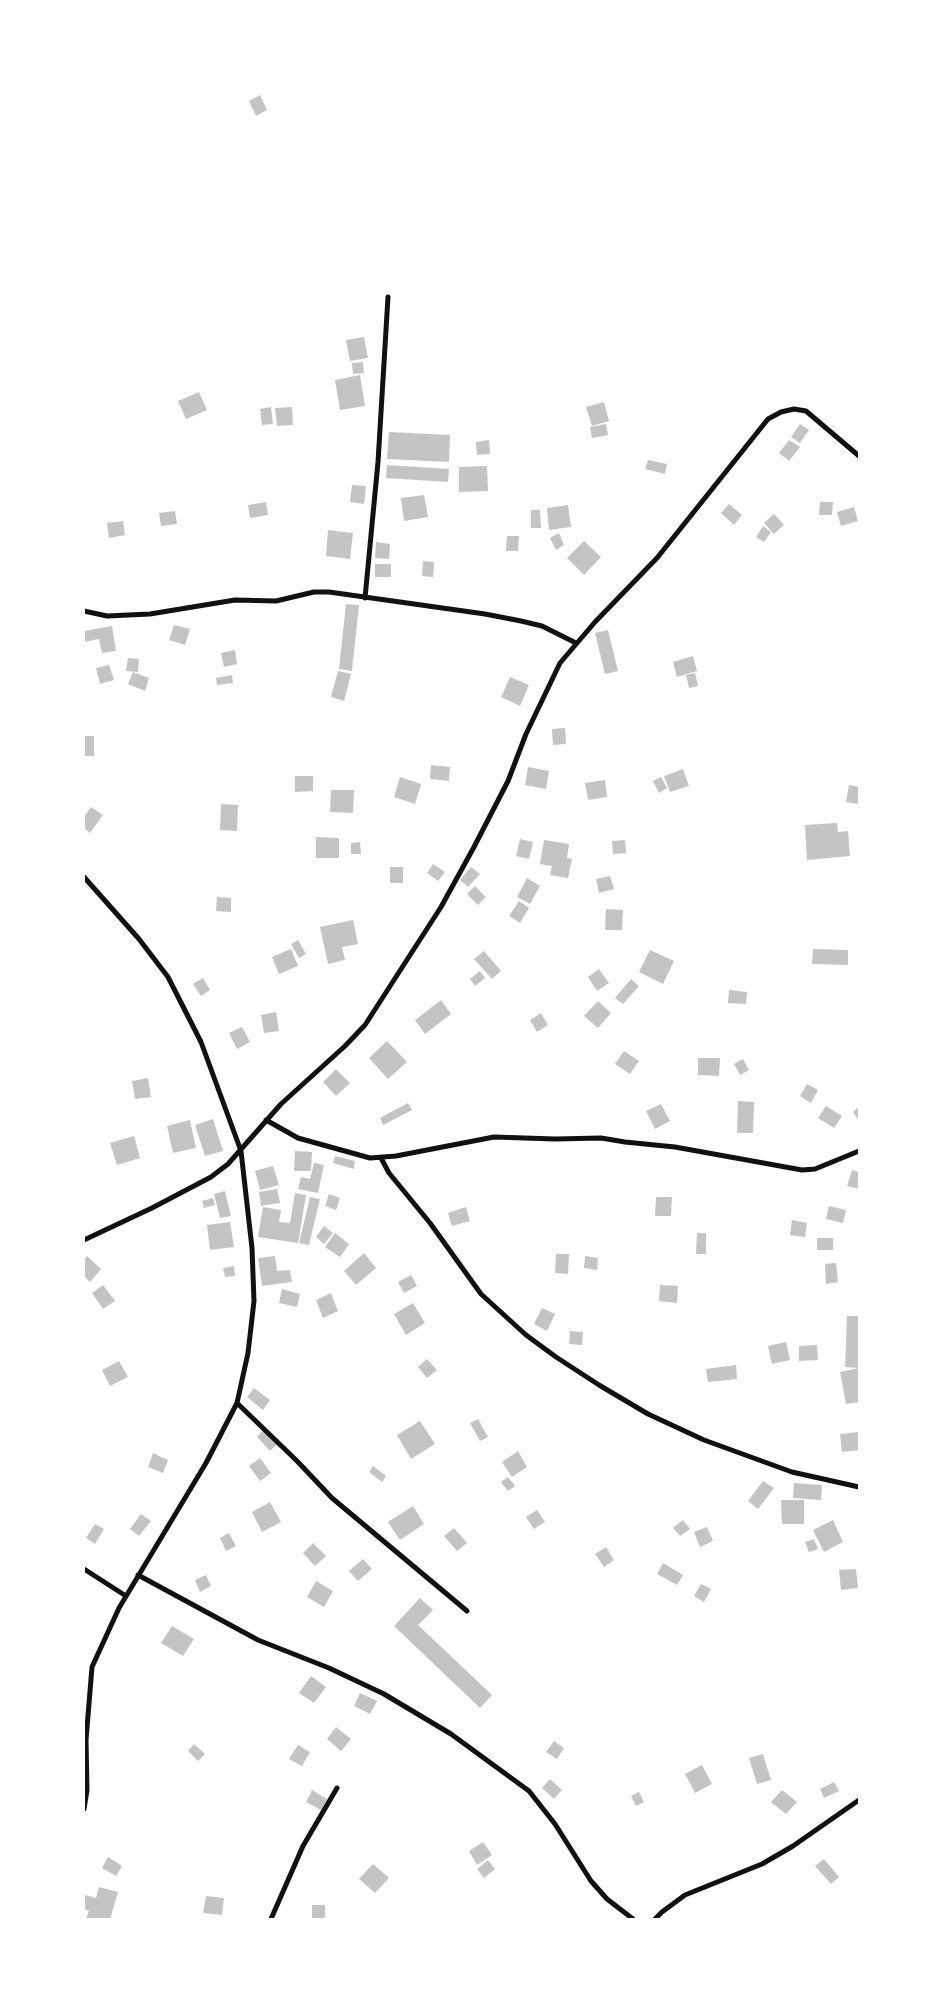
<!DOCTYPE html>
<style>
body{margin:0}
#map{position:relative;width:943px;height:2003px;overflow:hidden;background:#fff;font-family:"IBM Plex Sans",sans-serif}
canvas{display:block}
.frame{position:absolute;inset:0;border:85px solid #fff;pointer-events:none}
</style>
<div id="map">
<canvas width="943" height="2003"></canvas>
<div class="frame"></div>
</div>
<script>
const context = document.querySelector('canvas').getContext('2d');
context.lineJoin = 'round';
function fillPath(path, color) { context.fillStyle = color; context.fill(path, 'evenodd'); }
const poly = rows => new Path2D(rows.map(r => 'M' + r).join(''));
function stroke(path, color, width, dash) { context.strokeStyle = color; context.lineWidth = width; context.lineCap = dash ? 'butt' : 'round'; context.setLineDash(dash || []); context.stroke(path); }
const building = poly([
 [260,95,267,110,256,116,249,101],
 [364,337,368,358,350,361,346,340],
 [363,362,364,373,353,374,352,363],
 [360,375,365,406,340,410,335,380],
 [199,392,207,410,186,419,178,401],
 [604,402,609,421,592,426,586,407],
 [271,407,273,424,262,425,260,409],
 [292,407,293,425,277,426,275,408],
 [606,424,608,435,592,438,590,427],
 [800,424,809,430,800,443,791,437],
 [389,432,450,435,449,462,387,459],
 [489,440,490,454,477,455,476,442],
 [789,440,800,447,789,461,779,453],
 [648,460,667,464,665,474,645,469],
 [387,465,449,469,448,482,386,478],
 [487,466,488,491,459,492,459,467],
 [352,485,366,486,364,504,350,502],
 [424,495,428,517,404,521,401,498],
 [266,502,268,515,250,518,248,505],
 [820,502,833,502,832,515,819,515],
 [729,504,742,515,734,525,721,513],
 [568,505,571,527,549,530,547,508],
 [854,507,858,521,841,526,837,512],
 [531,510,540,510,541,528,531,528],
 [175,511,177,524,161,526,159,513],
 [774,514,784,525,774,534,764,523],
 [123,521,125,535,109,538,107,523],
 [763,526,771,532,764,542,756,537],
 [328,530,353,533,350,559,326,556],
 [559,533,564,545,556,550,550,538],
 [507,536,519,536,518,551,506,551],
 [584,541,601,557,584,575,567,558],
 [376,542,390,544,389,559,375,558],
 [423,561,434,562,433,577,422,576],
 [375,564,391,564,391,577,375,577],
 [346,604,359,605,352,671,339,669],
 [174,625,190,629,185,645,169,640],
 [112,626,116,651,102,653,99,639,84,642,84,631],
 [608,630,618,671,605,674,595,633],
 [235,650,237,664,224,667,221,653],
 [693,656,697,671,677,677,673,662],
 [128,658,139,659,138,672,126,671],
 [109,665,114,680,100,684,96,668],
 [338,671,351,674,344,701,331,697],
 [133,672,149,678,145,691,128,684],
 [695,673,698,686,689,688,686,675],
 [232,675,233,683,217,685,216,678],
 [510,677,529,685,520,706,501,697],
 [565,728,566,744,553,745,552,729],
 [84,736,94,736,94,756,84,756],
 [431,765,450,767,449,781,430,779],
 [528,767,549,771,546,789,525,785],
 [683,769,689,786,670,792,664,776],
 [295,776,313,776,313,791,295,792],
 [400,777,421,784,415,804,394,797],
 [661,777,667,788,659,793,653,781],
 [605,780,607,797,588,800,585,783],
 [849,785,859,787,859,804,846,802],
 [331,790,354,790,353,813,330,812],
 [221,804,238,805,237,831,220,830],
 [91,807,103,815,90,833,84,828,84,817],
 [837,823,838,832,848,831,850,856,807,860,805,825],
 [316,837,339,838,339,858,316,858],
 [520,839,533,842,529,859,516,856],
 [544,840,569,844,567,858,572,859,568,878,550,875,552,866,540,864],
 [625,840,626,853,613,854,612,841],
 [360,842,361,854,351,854,351,843],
 [433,864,445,872,438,881,427,873],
 [390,867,403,867,403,883,390,883],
 [471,867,480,874,468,887,460,880],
 [610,876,614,889,599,893,596,879],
 [527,878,540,886,530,904,517,897],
 [475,886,486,897,478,905,467,894],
 [217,897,231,898,231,912,216,911],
 [519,901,529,908,520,923,509,916],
 [606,909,623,910,622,930,605,930],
 [353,920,358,944,342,947,345,960,328,964,320,927],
 [298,940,306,954,299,958,291,944],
 [291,949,298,966,279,974,272,957],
 [813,949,848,950,848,965,812,964],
 [650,950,674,961,663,984,639,972],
 [484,951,501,971,492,979,474,959],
 [599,969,609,983,597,991,588,977],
 [480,971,485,978,475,986,470,979],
 [203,978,210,990,201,996,193,984],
 [631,979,639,986,623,1004,615,998],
 [729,990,747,992,746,1004,728,1003],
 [441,1000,451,1014,425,1034,415,1020],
 [598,1001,611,1013,598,1028,584,1016],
 [276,1012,279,1031,264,1033,261,1015],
 [541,1013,548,1025,537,1032,530,1020],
 [242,1027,250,1042,237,1049,229,1033],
 [387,1041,407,1062,388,1079,369,1058],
 [624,1051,639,1061,630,1074,615,1064],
 [698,1058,720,1058,719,1076,698,1075],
 [743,1059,749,1070,740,1075,734,1064],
 [336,1069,350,1083,336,1096,323,1082],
 [148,1078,151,1097,135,1099,132,1081],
 [807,1084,818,1090,811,1103,800,1096],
 [738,1101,754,1102,753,1133,737,1133],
 [408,1103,412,1110,383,1125,380,1118],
 [661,1104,670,1121,655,1129,646,1111],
 [826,1106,842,1116,834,1128,818,1118],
 [859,1107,859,1121,853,1112],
 [213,1119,223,1151,205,1156,195,1125],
 [190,1120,196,1148,173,1153,167,1126],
 [134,1136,140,1158,117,1165,110,1143],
 [295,1151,312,1152,311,1171,294,1171],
 [335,1156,355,1161,354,1169,333,1163],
 [314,1163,324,1165,318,1193,298,1189,301,1177,310,1179],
 [273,1166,279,1185,260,1190,255,1171],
 [852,1170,859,1172,859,1189,847,1186],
 [277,1189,280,1203,261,1206,259,1192],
 [225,1191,231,1216,220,1218,214,1194],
 [295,1193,306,1195,298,1243,258,1237,263,1207,281,1210,279,1222,290,1223],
 [329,1194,340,1198,336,1210,325,1206],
 [310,1197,320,1199,309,1245,299,1243],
 [656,1197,672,1197,671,1216,655,1216],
 [213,1198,215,1205,204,1208,202,1201],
 [829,1206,846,1210,843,1223,826,1219],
 [466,1207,470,1221,452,1226,448,1213],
 [792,1220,807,1223,805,1237,790,1235],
 [230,1222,234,1247,210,1250,207,1225],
 [324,1226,333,1233,324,1244,316,1237],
 [335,1233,349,1244,340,1257,325,1247],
 [697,1233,706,1233,706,1254,696,1254],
 [817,1238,833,1238,833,1250,817,1250],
 [364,1253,376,1268,356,1285,344,1271],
 [556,1254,569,1254,568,1274,555,1273],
 [87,1256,101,1269,90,1282,84,1276,84,1260],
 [275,1256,277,1271,290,1270,292,1282,262,1286,258,1258],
 [585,1256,598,1258,597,1270,584,1268],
 [836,1263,838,1282,826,1284,825,1264],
 [234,1266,235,1276,225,1277,223,1268],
 [411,1275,417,1286,404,1293,398,1282],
 [103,1285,115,1301,103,1309,92,1293],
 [660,1285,678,1286,677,1303,659,1301],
 [282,1289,300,1294,297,1307,279,1303],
 [331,1293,338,1311,323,1318,316,1300],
 [413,1303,425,1323,406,1335,394,1314],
 [542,1308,555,1314,547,1331,534,1324],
 [847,1316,859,1316,859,1368,845,1367],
 [570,1331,583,1332,582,1345,569,1344],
 [786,1342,790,1360,772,1364,768,1346],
 [817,1345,818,1360,799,1361,799,1346],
 [427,1359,437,1370,427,1378,418,1367],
 [119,1361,128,1377,110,1386,102,1370],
 [736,1365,737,1379,708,1382,706,1369],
 [859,1368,859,1402,846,1404,840,1372],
 [254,1388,270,1400,263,1410,247,1397],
 [478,1419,488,1437,480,1441,470,1423],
 [420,1421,435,1444,411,1459,397,1435],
 [263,1430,277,1444,270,1451,257,1437],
 [859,1432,859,1450,842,1452,840,1434],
 [518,1451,527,1467,512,1477,502,1462],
 [153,1453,168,1460,163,1473,148,1467],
 [260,1458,271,1473,260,1481,249,1466],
 [373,1466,386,1476,382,1482,369,1472],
 [508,1477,515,1486,508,1491,501,1482],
 [763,1481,774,1488,758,1509,748,1501],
 [794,1483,822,1485,821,1500,793,1498],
 [781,1500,804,1500,804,1524,782,1524],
 [270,1502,281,1522,262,1532,252,1512],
 [413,1506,424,1524,400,1540,388,1522],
 [537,1510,545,1522,534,1529,526,1517],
 [141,1514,151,1521,139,1536,130,1529],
 [683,1520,690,1529,680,1536,673,1528],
 [833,1520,843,1542,824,1552,813,1530],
 [95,1524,104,1529,95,1544,86,1538],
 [707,1527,713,1541,700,1547,694,1532],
 [454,1528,467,1543,457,1551,444,1536],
 [229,1533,236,1546,226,1551,220,1538],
 [814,1539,818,1549,809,1552,805,1542],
 [313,1543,326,1556,315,1566,303,1553],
 [606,1547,614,1560,604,1567,595,1554],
 [363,1559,372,1569,358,1581,349,1571],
 [663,1563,683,1575,677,1585,657,1574],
 [856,1569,858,1588,841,1590,839,1570],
 [206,1575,211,1586,200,1592,195,1580],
 [316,1581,333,1591,324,1607,307,1597],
 [701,1584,711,1589,704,1602,694,1596],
 [420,1598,433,1610,418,1625,492,1695,480,1708,394,1626],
 [172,1626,194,1639,183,1656,161,1643],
 [311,1676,326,1687,314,1703,299,1693],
 [360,1693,377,1701,370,1714,354,1706],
 [336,1727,351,1739,341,1751,327,1739],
 [554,1741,564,1748,557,1759,546,1752],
 [194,1744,205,1754,198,1761,188,1751],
 [298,1745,310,1752,302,1766,289,1759],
 [763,1754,771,1780,757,1784,749,1758],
 [702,1765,712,1784,695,1793,685,1774],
 [550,1779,562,1790,554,1799,542,1788],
 [834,1782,839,1791,824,1798,820,1789],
 [312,1790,327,1799,321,1810,306,1802],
 [782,1790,797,1802,786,1814,771,1802],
 [639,1792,644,1802,636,1806,631,1796],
 [483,1842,492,1855,477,1865,469,1851],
 [108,1857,122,1866,116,1876,102,1868],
 [824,1859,839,1877,831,1884,815,1866],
 [488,1860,495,1869,484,1878,477,1869],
 [373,1864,389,1878,375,1893,359,1879],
 [99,1887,118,1892,110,1919,86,1919,89,1911,84,1909,85,1895,96,1898],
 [206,1896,224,1898,222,1915,203,1913],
 [312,1905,325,1905,325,1919,312,1919]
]);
const minor = poly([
 [365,598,378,462,388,297],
 [84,611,107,616,150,614,235,600,276,601,314,592,329,592,485,614,521,621,542,626,576,643],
 [84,877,139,939,168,977,201,1042,241,1151,252,1248,254,1301,248,1353,237,1403,206,1463,119,1608,92,1667,86,1740,87,1790,84,1809],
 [266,1120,298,1138,370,1158,396,1156,494,1137,555,1139,601,1138,625,1142,675,1147,802,1170,815,1169,859,1151],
 [381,1158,389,1173,430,1223,481,1294,526,1335,556,1357,599,1385,648,1414,704,1440,792,1472,859,1487],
 [84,1240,152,1208,211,1177,228,1164,281,1104,345,1046,365,1025,441,907,474,847,508,781,526,734,560,663,595,622,657,558,768,419,781,412,794,409,806,411,859,456],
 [237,1403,297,1461,332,1498,467,1611],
 [84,1569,126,1596],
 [138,1575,258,1640,329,1668,384,1694,451,1734,529,1791,555,1824,591,1881,607,1899,633,1919],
 [271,1919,303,1846,337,1788],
 [655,1919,662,1912,685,1895,762,1864,793,1846,859,1800]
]);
fillPath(building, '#c4c4c4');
stroke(minor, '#111', 5);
</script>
